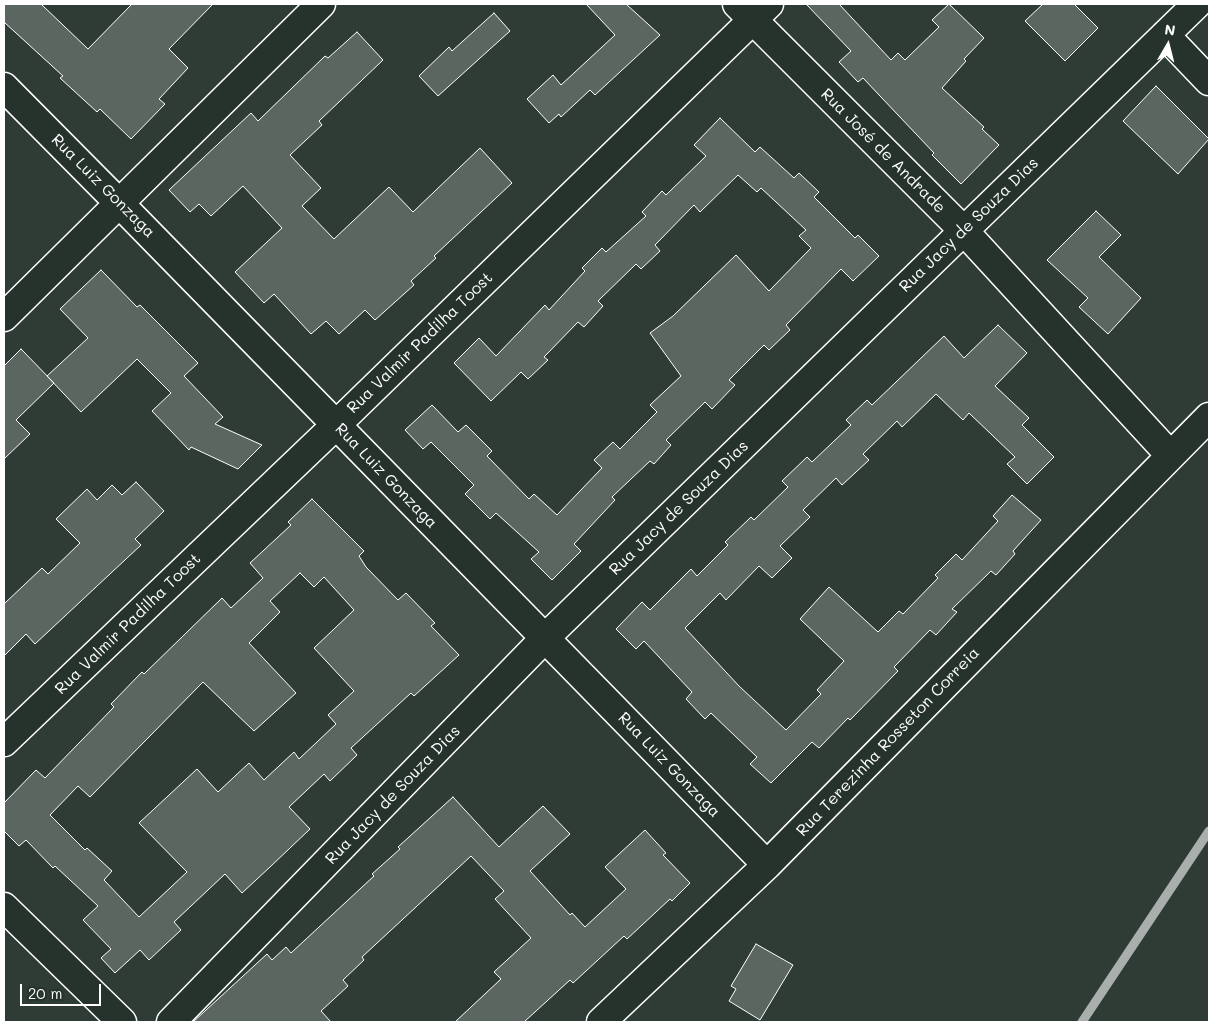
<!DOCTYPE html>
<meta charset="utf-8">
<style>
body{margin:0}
#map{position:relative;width:1213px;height:1026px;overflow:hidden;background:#2f3b35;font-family:Mali,sans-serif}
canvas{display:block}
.frame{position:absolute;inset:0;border:5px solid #fff;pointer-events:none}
.north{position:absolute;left:1143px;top:20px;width:50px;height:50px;-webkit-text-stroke:4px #26332d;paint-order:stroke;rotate:8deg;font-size:14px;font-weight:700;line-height:20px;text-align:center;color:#fff}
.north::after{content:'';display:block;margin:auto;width:18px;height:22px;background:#fff;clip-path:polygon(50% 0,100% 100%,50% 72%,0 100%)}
.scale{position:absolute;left:20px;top:984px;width:81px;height:22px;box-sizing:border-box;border:2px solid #fff;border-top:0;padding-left:6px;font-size:15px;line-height:18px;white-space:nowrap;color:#fff;-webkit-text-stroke:4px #26332d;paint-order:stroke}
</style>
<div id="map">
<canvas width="1213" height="1026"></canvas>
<div class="frame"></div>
<div class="north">N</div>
<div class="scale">20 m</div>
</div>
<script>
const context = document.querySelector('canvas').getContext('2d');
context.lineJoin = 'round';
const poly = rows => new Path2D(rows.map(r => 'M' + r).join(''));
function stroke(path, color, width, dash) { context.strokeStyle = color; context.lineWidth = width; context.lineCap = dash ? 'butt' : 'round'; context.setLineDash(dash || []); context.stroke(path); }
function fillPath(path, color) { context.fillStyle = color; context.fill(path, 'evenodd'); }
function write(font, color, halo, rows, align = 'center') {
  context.font = font + ' Mali,sans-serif'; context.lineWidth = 5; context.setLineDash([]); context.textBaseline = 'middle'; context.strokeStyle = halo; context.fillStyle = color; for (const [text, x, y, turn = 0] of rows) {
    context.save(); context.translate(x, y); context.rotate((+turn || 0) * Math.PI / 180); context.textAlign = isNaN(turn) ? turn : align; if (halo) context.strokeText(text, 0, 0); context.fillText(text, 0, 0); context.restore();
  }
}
const stream = poly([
 [1082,1022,1209,831]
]);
const building = poly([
 [4,4,41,4,88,49,132,4,213,4,169,49,188,68,159,99,165,104,131,139,100,109,97,112,60,78,63,76,4,22,4,4],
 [586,4,626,4,660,35,595,95,590,90,561,117,559,114,549,123,527,99,553,75,561,85,615,35,586,4],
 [806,4,839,4,891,60,898,53,905,60,939,27,932,20,949,4,984,38,964,59,966,61,942,88,984,127,982,129,999,145,961,184,932,155,934,153,863,78,858,82,839,62,851,51,806,4],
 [1043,4,1074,4,1098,28,1065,61,1025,21,1043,4],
 [494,13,510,31,438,96,419,76,449,47,452,51,494,13],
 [357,32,383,60,319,121,322,125,290,155,321,188,302,206,334,239,389,187,413,212,480,148,512,183,434,256,436,258,411,281,414,285,375,320,365,310,339,334,326,321,311,334,274,294,264,303,235,272,282,228,243,186,211,216,199,204,190,212,169,190,251,113,258,121,325,56,328,58,357,32],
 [1156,86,1209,139,1178,174,1123,121,1156,86],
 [720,118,755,152,760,147,794,178,799,173,819,192,814,197,855,238,858,235,879,256,853,281,841,269,786,325,790,330,769,350,764,345,729,380,735,385,712,409,705,402,666,440,671,445,654,464,650,461,612,497,615,500,574,544,581,551,552,580,531,559,539,552,496,513,490,519,465,494,474,485,431,442,423,449,405,430,432,405,458,432,466,425,492,451,487,456,529,499,534,494,557,515,602,468,594,460,613,442,620,449,657,412,650,405,681,376,650,333,673,316,736,255,769,291,811,248,799,236,806,230,761,188,757,192,738,175,700,212,694,205,655,245,660,251,641,269,636,264,598,301,603,306,584,327,578,322,544,357,548,360,528,379,521,372,491,401,454,363,479,338,496,356,545,305,549,310,585,271,582,268,602,248,606,252,646,216,642,212,662,191,666,195,706,156,694,145,720,118],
 [1096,211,1121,235,1099,257,1141,298,1108,334,1079,307,1088,298,1047,260,1096,211],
 [101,270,137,307,140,305,198,363,184,376,223,417,215,424,262,445,238,469,191,447,189,450,152,411,171,393,137,359,81,412,47,376,88,338,60,309,101,270],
 [998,325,1027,353,995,386,1029,418,1022,425,1054,457,1027,484,1007,464,1015,457,969,413,963,420,936,394,902,427,897,421,863,454,869,460,842,485,836,478,803,510,810,517,780,546,792,558,772,578,759,566,726,600,720,593,685,628,739,686,786,730,821,694,817,690,844,661,800,619,829,587,878,632,899,611,903,614,938,578,935,575,956,554,962,560,998,521,993,516,1012,495,1041,520,1013,551,1015,554,996,575,991,571,952,609,957,612,936,635,930,630,894,667,898,671,850,720,848,718,819,748,812,742,771,783,750,764,757,757,711,713,705,719,686,699,692,692,644,641,636,649,616,629,642,602,650,610,691,569,697,576,728,545,725,542,751,517,754,520,788,487,782,481,807,457,812,462,851,425,846,420,867,400,872,405,944,336,964,358,998,325],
 [21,349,54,383,16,420,30,434,4,459,4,366,21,349],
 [136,482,164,511,135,539,141,545,35,644,26,634,4,656,4,604,42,568,48,574,80,543,56,519,87,489,97,500,112,485,122,495,136,482],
 [312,499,364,551,359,556,366,567,398,600,406,593,435,623,431,626,459,655,414,696,411,693,351,748,357,755,330,781,324,774,289,807,310,829,270,867,242,893,225,874,174,922,181,930,149,960,140,950,115,973,101,958,111,949,83,920,98,906,55,866,53,868,26,840,19,846,4,831,4,803,36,770,45,778,114,707,111,704,142,672,144,674,222,598,231,608,263,578,250,563,291,525,288,522,312,499],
 [300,573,314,587,324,577,354,610,314,648,354,691,328,715,336,724,299,759,294,752,264,780,249,763,218,792,197,769,139,823,187,872,139,917,104,880,112,871,87,848,85,850,50,815,78,786,90,797,203,682,254,731,296,693,249,643,280,612,270,601,300,573],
 [453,797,499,847,543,806,570,834,530,871,570,915,572,913,585,927,626,889,605,867,645,830,666,853,663,855,690,883,672,901,670,899,627,939,624,936,573,983,570,980,524,1022,455,1022,501,979,494,972,531,938,495,899,504,891,471,856,362,957,364,960,343,980,348,986,321,1011,331,1022,193,1022,267,954,272,960,286,947,291,953,374,876,372,874,400,849,398,847,453,797],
 [756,944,793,965,760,1020,729,1001,736,989,731,986,756,944]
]);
const minor = poly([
 [737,4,964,231,1170,455],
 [1165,35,1209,81],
 [4,87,119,203,767,865],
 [4,317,321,4],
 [4,742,336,425,769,4],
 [4,907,122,1022],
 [171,1022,545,638,1197,4],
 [601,1022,767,865,1209,417]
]);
const streetNames = [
 ["Rua José de Andrade",883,151,45],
 ["Rua Luiz Gonzaga",103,186,45],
 ["Rua Jacy de Souza Dias",969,225,-44],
 ["Rua Valmir Padilha Toost",420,343,-44],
 ["Rua Luiz Gonzaga",386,476,46],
 ["Rua Jacy de Souza Dias",679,508,-44],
 ["Rua Valmir Padilha Toost",128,624,-44],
 ["Rua Terezinha Rosseton Correia",888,742,-46],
 ["Rua Luiz Gonzaga",669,765,46],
 ["Rua Jacy de Souza Dias",393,795,-46]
];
stroke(stream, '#a9afac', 9);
fillPath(building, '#5b6661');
stroke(building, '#fff', 1);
stroke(minor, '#fff', 31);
stroke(minor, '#26332d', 28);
write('16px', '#fff', '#26332d', streetNames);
</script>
